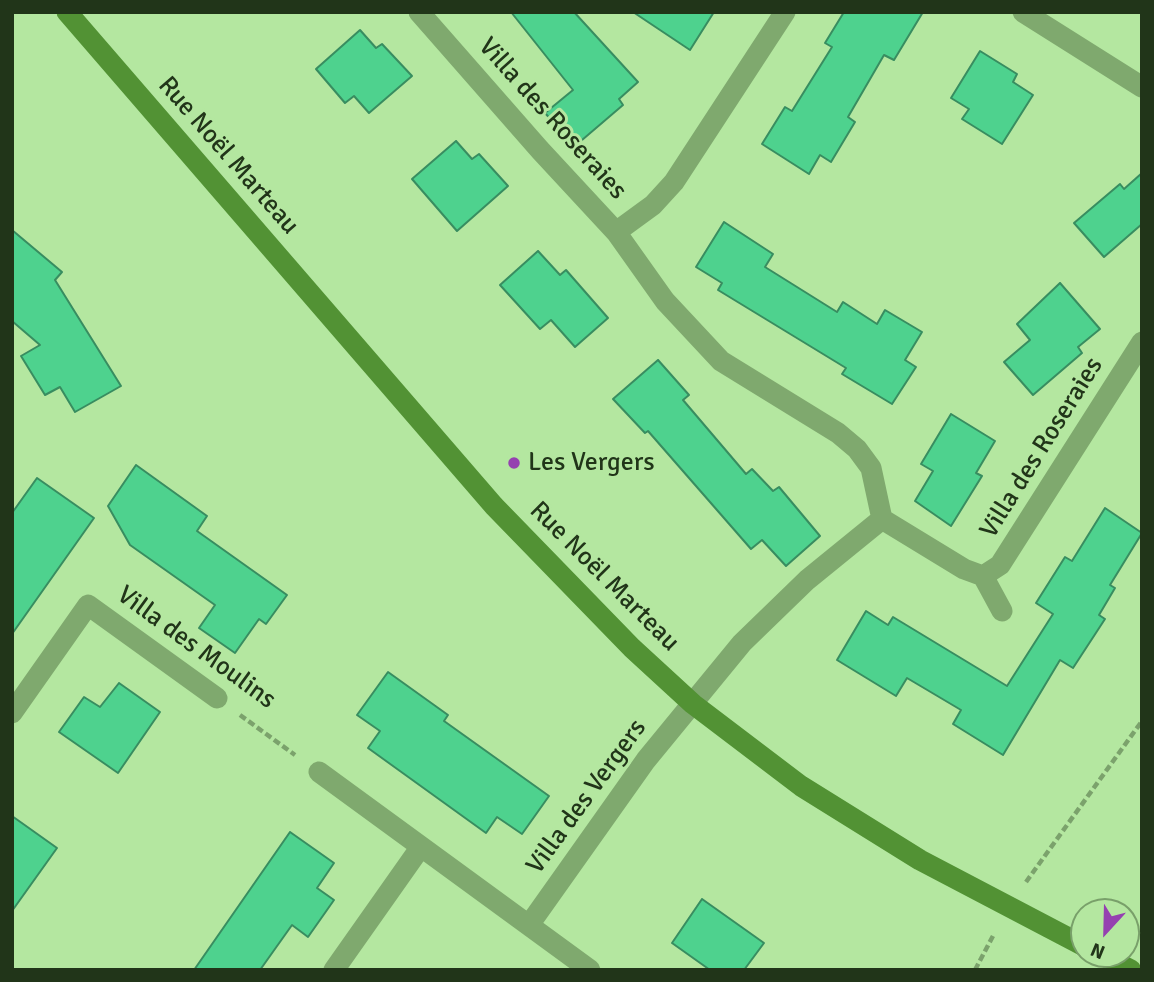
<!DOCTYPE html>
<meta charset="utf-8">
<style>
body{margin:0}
#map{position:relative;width:1154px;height:982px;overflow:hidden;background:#b4e7a0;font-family:Signika,sans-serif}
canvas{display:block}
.frame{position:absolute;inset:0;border:14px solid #213519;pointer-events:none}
.north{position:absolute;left:1070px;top:898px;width:70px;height:70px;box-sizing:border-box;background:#b4e7a0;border:2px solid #79a06a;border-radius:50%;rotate:202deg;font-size:19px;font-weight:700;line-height:28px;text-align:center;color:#213519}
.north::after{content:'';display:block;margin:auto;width:24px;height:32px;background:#9541b0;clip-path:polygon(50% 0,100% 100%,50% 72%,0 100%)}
</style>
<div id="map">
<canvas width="1154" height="982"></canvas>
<div class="frame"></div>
<div class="north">N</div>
</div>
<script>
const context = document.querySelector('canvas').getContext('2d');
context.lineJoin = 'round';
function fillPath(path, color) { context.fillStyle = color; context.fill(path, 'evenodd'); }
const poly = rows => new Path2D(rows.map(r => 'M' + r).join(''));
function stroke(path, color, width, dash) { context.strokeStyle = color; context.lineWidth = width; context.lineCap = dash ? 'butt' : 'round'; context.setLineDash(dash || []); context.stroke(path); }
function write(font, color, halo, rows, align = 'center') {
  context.font = font + ' Signika,sans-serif'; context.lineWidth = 6; context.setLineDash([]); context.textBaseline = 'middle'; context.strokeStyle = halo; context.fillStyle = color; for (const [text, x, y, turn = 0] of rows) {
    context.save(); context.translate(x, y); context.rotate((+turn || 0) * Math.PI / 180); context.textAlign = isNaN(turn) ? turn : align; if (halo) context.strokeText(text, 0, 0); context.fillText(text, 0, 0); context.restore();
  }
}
const building = poly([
 [511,12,574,12,638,82,619,99,623,105,575,146,545,113,573,90,511,12],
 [633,12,714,12,690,50,633,12],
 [844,12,923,12,894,60,884,55,848,117,855,122,831,162,820,155,809,174,762,144,785,107,792,111,832,47,825,43,844,12],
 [360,30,376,48,382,44,412,76,369,113,354,96,345,103,316,69,360,30],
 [980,51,1017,74,1013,82,1033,95,1002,144,962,119,969,109,951,98,980,51],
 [456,141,472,159,479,154,508,186,457,231,412,179,456,141],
 [1142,173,1142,224,1104,257,1074,223,1120,184,1124,189,1142,173],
 [724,222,773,254,765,267,837,312,843,302,877,324,885,310,922,332,905,360,916,367,892,404,842,374,846,368,718,290,722,283,696,267,724,222],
 [12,230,62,272,55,280,121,386,75,412,60,387,45,395,21,356,40,345,12,321,12,230],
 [538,251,560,275,566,270,608,318,575,347,551,320,540,329,500,285,538,251],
 [1060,283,1100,329,1078,347,1082,353,1033,395,1004,362,1030,340,1017,324,1060,283],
 [658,360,689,395,683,400,746,474,752,469,773,491,779,487,820,536,786,566,762,540,751,549,648,431,645,433,613,399,658,360],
 [951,414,995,441,976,473,982,476,951,526,915,501,933,471,921,464,951,414],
 [136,465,207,516,197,531,287,595,266,624,259,619,235,653,199,628,215,605,130,545,108,506,136,465],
 [37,478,94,518,12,634,12,513,37,478],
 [1105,508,1142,533,1110,585,1115,588,1099,615,1105,619,1073,668,1060,660,1003,755,953,724,961,710,907,678,896,696,837,660,866,611,888,625,893,617,1007,686,1053,614,1036,603,1065,557,1072,561,1105,508],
 [388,672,448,715,444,721,549,796,522,834,497,817,486,833,368,748,380,731,357,715,388,672],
 [119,683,160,712,118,773,59,732,84,697,100,707,119,683],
 [12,816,57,848,12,911,12,816],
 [290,832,334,863,317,888,334,900,308,937,292,925,260,970,194,970,290,832],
 [702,899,764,943,744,970,710,970,672,943,702,899]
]);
const path = poly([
 [240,715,295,755],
 [1026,882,1142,721],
 [975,970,994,934]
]);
const street = poly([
 [419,12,540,150,616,232,665,301,721,361,838,433,857,449,871,468,882,519,964,569,983,576,1000,565,1142,342],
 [1023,12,1142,87],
 [616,232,653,205,674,182,785,12],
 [983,576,1002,611],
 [12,713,88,605,217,698],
 [319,772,590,970],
 [529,925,646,760,742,643,807,580,882,519],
 [334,970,420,848]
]);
const secondary = poly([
 [67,12,494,506,632,648,693,704,801,786,920,860,1084,946],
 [1100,954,1131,970]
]);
const markers = [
 [514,463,7,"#9541b0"]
];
const streetNames = [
 ["Villa des Roseraies",552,119,48],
 ["Rue Noël Marteau",228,156,49],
 ["Villa des Roseraies",1042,448,-58],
 ["Rue Noël Marteau",604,577,45],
 ["Villa des Moulins",196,648,36],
 ["Villa des Vergers",587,797,-54]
];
const poiNames = [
 ["Les Vergers",528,463]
];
fillPath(building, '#4ed28e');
stroke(building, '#388d60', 2);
stroke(path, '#7ba26c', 4.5, [7, 3.5]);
stroke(street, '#7fa96e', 21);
stroke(secondary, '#529234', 21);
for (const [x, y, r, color] of markers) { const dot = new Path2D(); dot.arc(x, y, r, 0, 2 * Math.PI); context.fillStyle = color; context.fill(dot); stroke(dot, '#b4e7a0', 2.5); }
write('26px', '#213519', '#b4e7a0', streetNames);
write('26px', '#213519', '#b4e7a0', poiNames, 'left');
</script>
